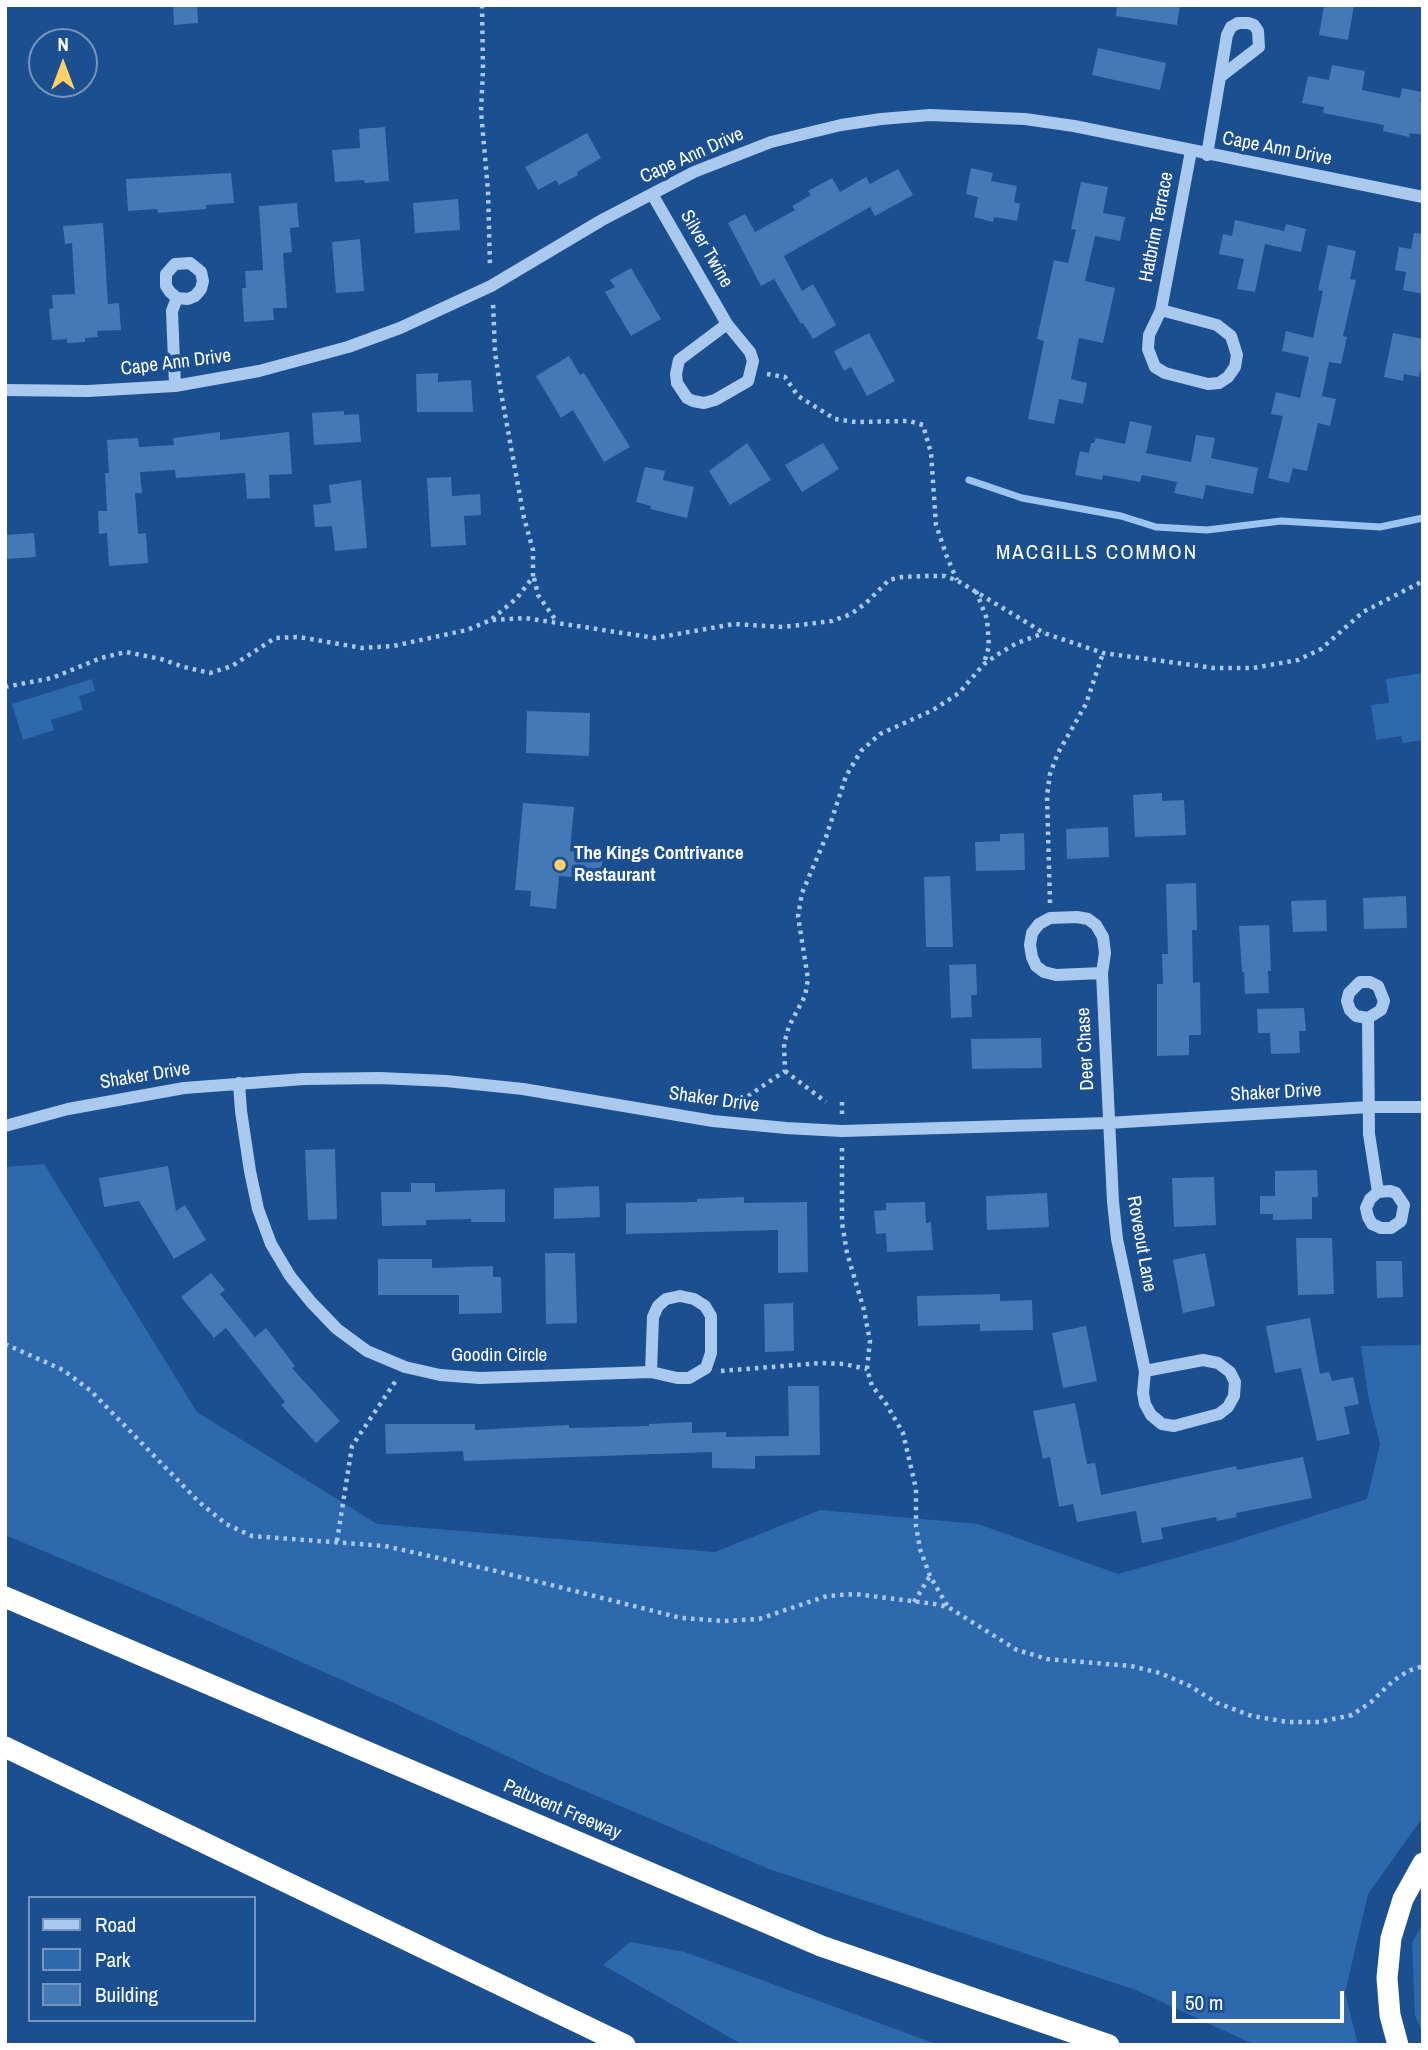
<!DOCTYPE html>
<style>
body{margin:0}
#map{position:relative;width:1428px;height:2050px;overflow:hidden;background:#1b4f8f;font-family:"Archivo Narrow",sans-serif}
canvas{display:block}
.frame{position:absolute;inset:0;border:7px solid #fff;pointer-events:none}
.legend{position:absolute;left:28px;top:1896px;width:228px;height:126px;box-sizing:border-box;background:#1b4f8f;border:2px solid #7695bc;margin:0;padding:9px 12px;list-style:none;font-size:21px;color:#fff}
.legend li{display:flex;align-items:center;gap:14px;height:35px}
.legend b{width:35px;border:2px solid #7695bc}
.north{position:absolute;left:28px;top:28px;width:70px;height:70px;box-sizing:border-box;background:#1b4f8f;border:2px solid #7695bc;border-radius:50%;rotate:0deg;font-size:19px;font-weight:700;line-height:28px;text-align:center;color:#fff}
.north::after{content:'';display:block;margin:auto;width:24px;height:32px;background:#ffd166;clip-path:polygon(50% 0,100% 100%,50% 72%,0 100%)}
.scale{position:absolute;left:1172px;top:1991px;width:172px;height:32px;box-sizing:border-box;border:4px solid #fff;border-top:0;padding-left:9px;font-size:21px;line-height:24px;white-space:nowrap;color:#fff;-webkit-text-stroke:5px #1b4f8f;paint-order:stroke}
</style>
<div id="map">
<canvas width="1428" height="2050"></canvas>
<div class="frame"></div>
<ul class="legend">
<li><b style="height:9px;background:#a9c9ee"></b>Road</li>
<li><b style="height:19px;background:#2e69ad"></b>Park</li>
<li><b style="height:19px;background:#4478b7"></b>Building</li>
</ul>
<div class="north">N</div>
<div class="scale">50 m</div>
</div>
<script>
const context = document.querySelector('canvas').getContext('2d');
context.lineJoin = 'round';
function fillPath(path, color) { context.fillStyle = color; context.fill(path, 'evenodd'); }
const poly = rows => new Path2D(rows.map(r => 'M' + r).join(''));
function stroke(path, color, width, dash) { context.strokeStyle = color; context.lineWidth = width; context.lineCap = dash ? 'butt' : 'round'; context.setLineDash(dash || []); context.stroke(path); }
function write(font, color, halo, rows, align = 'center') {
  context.font = font + ' "Archivo Narrow",sans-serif'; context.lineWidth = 7; context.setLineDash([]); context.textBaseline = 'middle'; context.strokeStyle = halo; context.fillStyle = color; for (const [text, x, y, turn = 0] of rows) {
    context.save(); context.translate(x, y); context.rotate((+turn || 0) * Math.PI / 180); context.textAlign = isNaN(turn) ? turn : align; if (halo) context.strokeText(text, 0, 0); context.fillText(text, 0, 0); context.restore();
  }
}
const green = poly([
 [1423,673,1423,740,1403,743,1401,736,1376,740,1371,705,1389,703,1386,679],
 [92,679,95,691,79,696,83,710,51,720,54,730,23,740,12,704],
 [44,1164,197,1412,377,1524,715,1552,820,1510,978,1524,1118,1574,1225,1544,1367,1499,1380,1444,1368,1396,1361,1346,1423,1345,1423,1817,1368,1894,1345,1993,1358,2045,1255,2045,1136,1990,769,1869,545,1774,396,1704,168,1603,5,1535,5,1167],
 [1423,1923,1423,2035,1415,2015,1412,1943],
 [630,1942,685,1952,939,2045,743,2045,603,1965]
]);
const stream = poly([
 [969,480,1022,498,1121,516,1156,527,1207,530,1281,521,1380,527,1423,518]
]);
const building = poly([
 [173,5,197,5,198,23,174,25],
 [1117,5,1180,5,1177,25,1116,16],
 [1324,5,1354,5,1348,40,1319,35],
 [1098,48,1166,63,1160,90,1092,75],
 [1332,65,1365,71,1362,90,1400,98,1402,88,1422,92,1420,102,1423,102,1423,135,1410,133,1409,137,1383,131,1384,125,1323,113,1324,107,1302,103,1308,76,1329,80],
 [385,127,389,181,365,183,364,180,335,182,332,150,360,148,359,129],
 [587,133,601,158,577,172,578,175,559,185,556,180,538,190,525,167],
 [971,168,993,173,991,181,1017,186,1014,202,1020,204,1017,221,994,217,993,222,974,217,978,197,966,194],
 [898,169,913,195,875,216,870,207,784,256,802,291,813,284,836,325,813,339,803,323,801,324,774,279,761,286,728,223,745,214,755,232,795,210,792,206,811,195,808,191,832,178,840,192,866,177,870,184],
 [231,173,234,203,206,205,206,209,158,213,157,209,128,211,126,179],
 [1081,182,1108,187,1103,213,1125,217,1120,241,1095,236,1085,281,1115,288,1103,343,1079,338,1071,379,1087,383,1083,404,1059,399,1054,424,1028,419,1044,341,1037,339,1054,260,1068,263,1076,230,1071,229],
 [458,199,460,230,415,233,413,203],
 [297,203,299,227,290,228,292,252,283,253,287,308,273,308,274,320,244,322,242,288,246,288,245,271,263,270,259,206],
 [1235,220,1284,231,1286,224,1306,229,1301,252,1265,244,1255,292,1237,289,1244,259,1219,254,1223,234,1232,236],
 [103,223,108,304,119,303,121,330,97,331,98,337,85,338,85,342,67,343,67,339,52,340,49,309,53,308,52,295,75,294,72,243,65,244,63,226],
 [1414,233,1423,234,1423,294,1403,290,1406,272,1395,270,1399,247,1411,249],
 [360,239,364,291,336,293,332,242],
 [1328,245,1356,251,1350,279,1356,280,1343,336,1347,337,1341,364,1329,362,1322,396,1336,399,1330,426,1318,423,1307,471,1293,468,1289,483,1268,478,1283,416,1271,414,1276,392,1300,398,1309,357,1282,351,1286,331,1313,338,1323,291,1318,290],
 [631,268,661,319,631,336,605,292,615,287,610,280],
 [869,333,895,381,867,396,851,367,844,371,834,351],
 [1393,333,1423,339,1423,360,1419,377,1404,374,1403,381,1384,377],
 [569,356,580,375,584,373,630,447,604,462,573,410,561,418,536,376],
 [438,373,438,382,471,380,473,412,417,412,416,374],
 [344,411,344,415,359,414,361,442,314,445,312,413],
 [1130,421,1152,426,1146,453,1191,462,1196,435,1215,438,1211,458,1258,468,1253,494,1206,485,1203,499,1174,493,1177,482,1142,475,1140,482,1103,475,1102,480,1075,475,1080,451,1089,453,1091,443,1094,443,1096,438,1125,444],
 [220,432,220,440,289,432,292,474,269,475,270,498,247,499,245,473,176,478,175,470,140,472,142,493,135,493,138,534,146,533,148,563,109,566,107,533,99,534,98,511,107,511,105,473,109,473,107,440,138,438,139,447,174,445,173,438],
 [747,443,771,480,730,505,709,471],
 [823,443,839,469,802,492,785,465],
 [645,467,665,471,663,480,694,487,687,518,650,509,651,506,636,502],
 [451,477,452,496,480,494,481,515,464,516,466,545,431,547,427,478],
 [361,480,367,548,335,551,332,526,315,527,313,505,331,503,329,485],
 [34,533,36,557,5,559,5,535],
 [527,711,590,713,589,756,526,753],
 [1162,793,1162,801,1184,800,1186,835,1135,837,1133,795],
 [523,803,574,807,570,851,603,854,601,879,559,876,556,909,530,906,531,891,515,890],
 [1108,827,1109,857,1067,859,1066,829],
 [1024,833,1025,870,976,871,975,842,1000,841,1000,834],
 [950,876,953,947,926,947,924,877],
 [1196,883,1197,930,1192,930,1193,983,1200,982,1201,1035,1189,1035,1189,1055,1157,1056,1157,984,1163,984,1162,954,1168,954,1166,884],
 [1406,896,1407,928,1364,929,1363,898],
 [1326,900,1327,931,1293,932,1291,901],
 [1269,925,1271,971,1268,971,1269,993,1245,994,1244,972,1242,972,1239,926],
 [976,964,977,995,971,995,972,1017,951,1018,949,965],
 [1304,1008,1306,1031,1299,1031,1300,1053,1271,1054,1270,1033,1258,1033,1257,1009],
 [1041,1038,1042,1068,972,1069,971,1039],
 [335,1149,337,1219,308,1220,305,1150],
 [168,1166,176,1211,185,1205,206,1240,174,1259,139,1201,104,1207,99,1178],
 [1317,1170,1318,1197,1312,1197,1312,1219,1273,1220,1273,1214,1260,1214,1260,1196,1275,1196,1275,1171],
 [1214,1177,1216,1225,1174,1227,1172,1178],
 [411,1183,435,1183,435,1192,505,1189,505,1222,471,1222,471,1219,426,1220,426,1225,382,1226,381,1192,411,1192],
 [599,1186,600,1217,554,1219,554,1188],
 [1047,1193,1049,1227,987,1230,986,1196],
 [744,1197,744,1203,807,1202,808,1272,778,1273,778,1230,626,1234,626,1203,697,1202,697,1199],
 [925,1202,926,1223,931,1222,933,1250,887,1252,886,1233,876,1234,874,1211,886,1210,886,1203],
 [1296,1238,1332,1238,1334,1294,1298,1295],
 [545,1253,575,1253,577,1323,546,1324],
 [1205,1253,1215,1306,1183,1313,1173,1260],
 [378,1259,432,1259,432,1268,493,1266,493,1277,501,1277,502,1313,459,1314,459,1295,378,1295],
 [1376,1261,1402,1261,1403,1297,1377,1298],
 [211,1273,225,1290,220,1294,255,1337,266,1328,295,1366,292,1368,340,1421,316,1443,281,1405,285,1402,226,1328,214,1338,181,1297],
 [1000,1294,1000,1301,1032,1300,1033,1330,980,1331,980,1324,918,1326,917,1296],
 [793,1303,794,1351,765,1352,764,1304],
 [1310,1318,1320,1374,1329,1372,1332,1381,1353,1377,1359,1404,1344,1407,1350,1434,1317,1441,1301,1368,1275,1373,1266,1326],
 [1086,1326,1097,1381,1063,1388,1052,1333],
 [788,1386,819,1386,820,1455,755,1456,755,1469,712,1468,712,1452,464,1461,463,1451,386,1454,385,1424,475,1424,475,1430,569,1425,569,1428,649,1426,649,1424,692,1422,692,1433,726,1432,726,1437,789,1436],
 [1075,1403,1087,1464,1095,1463,1101,1495,1236,1466,1237,1470,1303,1457,1312,1498,1236,1513,1237,1517,1217,1521,1216,1517,1161,1528,1163,1539,1142,1543,1136,1511,1077,1522,1073,1504,1059,1507,1050,1457,1043,1459,1033,1411]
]);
const path = poly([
 [482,5,483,70,481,111,488,191,490,266],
 [767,374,785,377,798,396,835,419,856,422,909,421,923,425,931,453,936,525,947,557,957,580],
 [534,578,538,595,557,622],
 [976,591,987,619,989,646,984,663],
 [492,619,517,598,533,577,533,550,524,518,500,387,495,352,493,303],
 [5,687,52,678,101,658,126,652,161,659,184,667,210,673,232,666,275,638,299,637,362,648,393,646,467,630,491,620,525,618,655,638,734,624,783,627,832,621,851,614,866,603,889,580,902,577,927,576,945,576,958,581,1044,633,1103,653,1214,668,1253,668,1298,660,1321,649,1363,612,1423,581],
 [1050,903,1047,796,1050,774,1058,753,1086,704,1103,653],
 [785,1071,826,1102],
 [748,1096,785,1071,784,1044,789,1026,805,996,808,979,798,916,802,893,826,837,846,776,861,751,880,734,933,710,959,693,984,664,1000,653,1017,643,1044,633],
 [842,1102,842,1115],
 [842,1148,842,1223,847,1253,864,1310,870,1341,867,1369,872,1386,885,1402,903,1433,916,1489,916,1526,920,1549,930,1576,948,1607],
 [5,1344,63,1370,91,1391,199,1502,226,1524,252,1536,385,1546,496,1571,681,1618,724,1621,759,1619,827,1596,855,1594,935,1604,948,1607,1017,1650,1047,1659,1131,1666,1160,1673,1190,1686,1217,1703,1252,1716,1288,1722,1319,1722,1352,1715,1371,1702,1393,1681,1408,1671,1423,1666],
 [721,1371,821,1363,844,1364,867,1369],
 [337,1541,352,1446,397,1379],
 [914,1602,930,1576]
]);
const minor = poly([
 [1207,155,1227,35,1231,27,1238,23,1248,23,1254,25,1258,31,1259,47,1220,77],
 [652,194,727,324,679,360,676,374,677,383,687,398,693,401,704,403,715,400,748,381,753,361,750,352,727,324],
 [1161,310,1217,325,1231,336,1237,355,1235,367,1228,377,1219,383,1208,384,1165,373,1155,367,1148,349,1149,335,1161,310,1191,151],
 [175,386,172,311,177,298,188,299,195,296,201,289,203,281,201,272,190,263,175,264,166,274,166,286,170,292,177,298],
 [5,390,88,391,175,386,259,371,348,347,400,328,491,286,602,220,694,172,771,142,841,125,881,119,930,115,1025,119,1074,126,1423,197],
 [1102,973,1056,975,1044,972,1036,966,1032,957,1030,945,1032,933,1039,924,1050,918,1077,917,1088,919,1096,925,1103,937,1105,953,1102,973,1113,1202,1117,1239,1145,1371,1203,1360,1218,1363,1230,1372,1235,1382,1234,1396,1228,1407,1219,1414,1174,1426,1162,1424,1151,1415,1145,1404,1143,1393,1145,1371],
 [1368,1018,1356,1016,1350,1010,1347,1001,1349,993,1360,982,1370,982,1378,986,1384,1001,1381,1010,1368,1018,1369,1134,1378,1192,1370,1199,1366,1208,1368,1217,1372,1224,1381,1228,1391,1228,1401,1221,1404,1205,1396,1193,1390,1191,1378,1192],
 [239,1083,241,1111,250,1171,258,1209,271,1244,290,1276,311,1302,337,1329,367,1351,405,1367,440,1375,480,1378,651,1372,677,1378,689,1378,706,1368,711,1353,711,1316,705,1306,694,1299,680,1296,666,1299,658,1306,653,1317,651,1372],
 [5,1126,68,1109,184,1088,304,1079,380,1078,446,1081,523,1089,713,1121,786,1128,842,1131,1108,1123,1369,1107,1423,1107]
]);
const highway = poly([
 [5,1597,821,1946,1109,2045],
 [5,1747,625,2045],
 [1398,2045,1390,2015,1387,1978,1391,1938,1403,1899,1423,1863]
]);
const markers = [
 [560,865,7,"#ffd166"]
];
const streetNames = [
 ["Cape Ann Drive",1277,149,11],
 ["Cape Ann Drive",692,156,-24],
 ["Hatbrim Terrace",1157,227,-79],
 ["Silver Twine",706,249,60],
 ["Cape Ann Drive",176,363,-7],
 ["Deer Chase",1086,1049,-93],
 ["Shaker Drive",145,1076,-9],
 ["Shaker Drive",1276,1093,-3],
 ["Shaker Drive",714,1100,8],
 ["Roveout Lane",1141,1244,80],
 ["Goodin Circle",499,1356],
 ["Patuxent Freeway",562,1810,23]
];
const poiNames = [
 ["The Kings Contrivance",574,854],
 ["Restaurant",574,876]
];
const neighbourhoodNames = [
 ["MACGILLS COMMON",1097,553]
];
fillPath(green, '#2e69ad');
stroke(stream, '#9cc4f0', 7);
fillPath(building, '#4478b7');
stroke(path, '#a9c9ee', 4.5, [3.5, 5]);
stroke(minor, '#a9c9ee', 12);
stroke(highway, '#fff', 21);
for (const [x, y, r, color] of markers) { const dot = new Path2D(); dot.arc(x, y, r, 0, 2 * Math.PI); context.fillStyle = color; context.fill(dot); stroke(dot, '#1b4f8f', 2.5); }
write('19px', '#fff', '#1b4f8f', streetNames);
write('bold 19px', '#fff', '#1b4f8f', poiNames, 'left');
context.letterSpacing = '2px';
write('21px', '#fff', '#1b4f8f', neighbourhoodNames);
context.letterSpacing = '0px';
</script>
